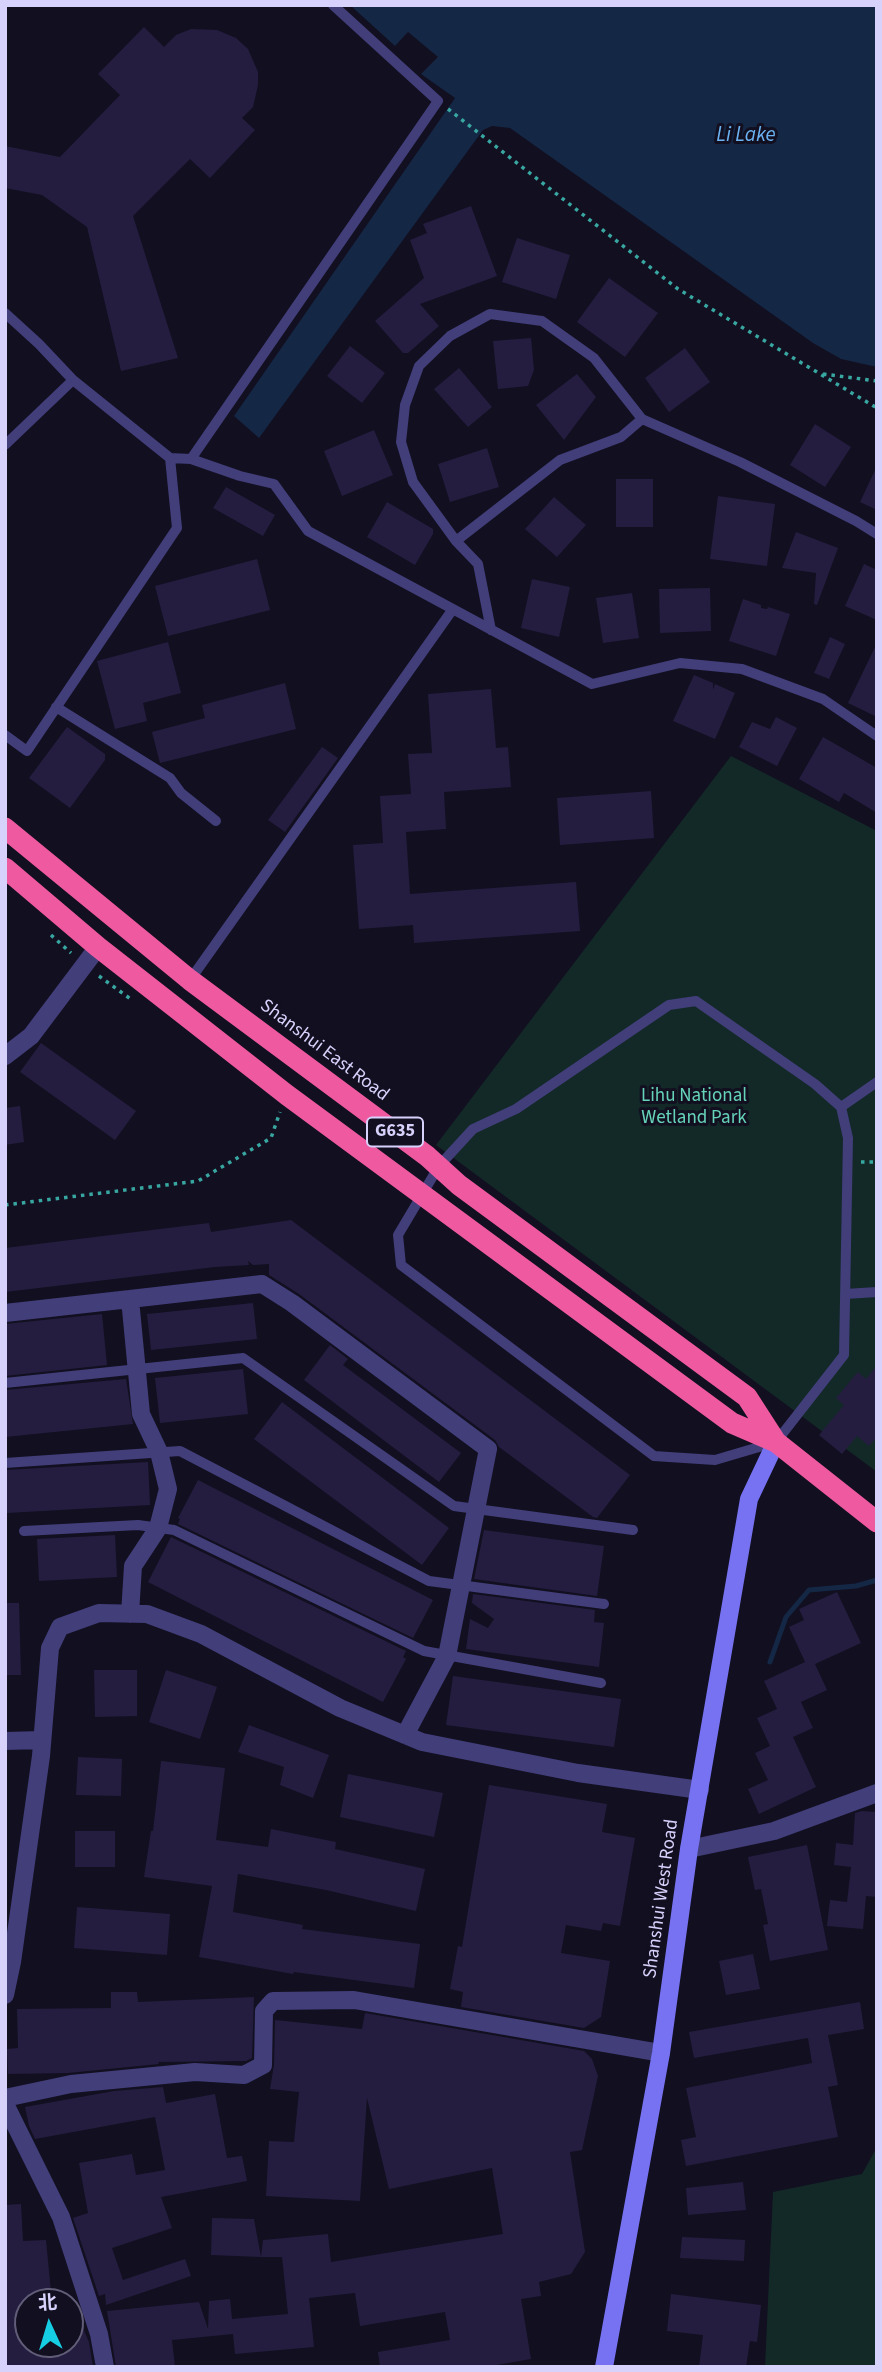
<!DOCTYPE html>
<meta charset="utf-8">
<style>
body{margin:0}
#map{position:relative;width:882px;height:2372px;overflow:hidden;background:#120f20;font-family:"Source Sans 3","Noto Sans SC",sans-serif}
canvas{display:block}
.frame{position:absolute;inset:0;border:7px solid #d7d2fb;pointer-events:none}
.north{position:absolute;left:14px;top:2288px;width:70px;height:70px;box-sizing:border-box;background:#120f20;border:2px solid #615d78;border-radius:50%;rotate:356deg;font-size:19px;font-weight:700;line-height:28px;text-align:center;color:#d7d2fb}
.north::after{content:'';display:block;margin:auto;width:24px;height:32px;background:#16cee3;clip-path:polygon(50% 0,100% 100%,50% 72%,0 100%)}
</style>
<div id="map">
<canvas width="882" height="2372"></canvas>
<div class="frame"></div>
<div class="north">北</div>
</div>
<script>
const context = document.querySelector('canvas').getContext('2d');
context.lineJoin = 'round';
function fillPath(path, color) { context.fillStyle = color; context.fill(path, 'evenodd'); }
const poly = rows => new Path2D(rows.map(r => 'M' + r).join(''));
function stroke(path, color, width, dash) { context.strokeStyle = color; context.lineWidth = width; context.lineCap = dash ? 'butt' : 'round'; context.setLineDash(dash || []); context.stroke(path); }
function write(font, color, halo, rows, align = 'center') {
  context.font = font + ' "Source Sans 3",sans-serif'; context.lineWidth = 6; context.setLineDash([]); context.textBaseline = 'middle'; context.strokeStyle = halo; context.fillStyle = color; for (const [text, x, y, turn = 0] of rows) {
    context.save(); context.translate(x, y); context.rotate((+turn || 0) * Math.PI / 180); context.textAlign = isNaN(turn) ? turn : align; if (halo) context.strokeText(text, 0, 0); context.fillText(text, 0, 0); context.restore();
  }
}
const green = poly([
 [731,756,877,831,877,1472,436,1145],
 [877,2147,877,2367,765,2367,773,2192,862,2174]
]);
const water = poly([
 [350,5,877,5,877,367,841,359,813,343,510,128,492,126,483,130,259,438,234,416,455,98,421,74,438,57,408,32,395,46]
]);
const stream = poly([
 [770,1662,786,1617,809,1590,856,1586,877,1580]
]);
const building = poly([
 [144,27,164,47,176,35,191,29,217,30,236,38,248,49,258,72,258,85,253,107,242,118,255,130,210,178,190,159,133,216,178,358,121,371,87,227,42,195,5,188,5,146,60,157,120,95,98,74],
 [471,206,497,276,420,304,439,326,408,353,403,353,375,321,424,278,410,240,427,233,423,224],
 [517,238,570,255,556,299,502,282],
 [609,278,658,313,625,357,577,322],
 [531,338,534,370,528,386,498,389,493,341],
 [350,346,385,373,362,403,327,376],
 [685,348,710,382,669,412,645,378],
 [459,368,492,407,468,427,434,389],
 [577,374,596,397,564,440,536,405],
 [815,424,851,447,825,487,790,465],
 [374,430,393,475,342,496,324,451],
 [487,448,499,487,450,502,438,464],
 [877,466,877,510,860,502],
 [616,479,653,479,653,527,616,527],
 [226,487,275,515,263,536,213,508],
 [718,496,775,504,767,566,710,559],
 [554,497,586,525,557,557,525,529],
 [387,502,433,529,433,534,415,565,367,537],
 [796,532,838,548,817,605,814,604,816,573,782,568],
 [257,559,270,610,168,636,155,586],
 [864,564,877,570,877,620,845,606],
 [532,579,570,587,559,637,521,628],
 [710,588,711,631,660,633,659,589],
 [632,593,639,638,603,643,596,598],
 [743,599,761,605,761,608,767,609,768,607,790,614,776,656,729,641],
 [830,637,845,644,829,679,814,673],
 [168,642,181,693,143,703,147,721,115,729,97,661],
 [877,643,877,717,848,703],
 [694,675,713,683,713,690,715,684,735,693,715,739,673,721],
 [285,683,296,729,160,763,152,732,205,718,202,705],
 [491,689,496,748,508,747,511,787,444,792,446,829,406,832,410,894,576,882,580,931,414,943,413,925,359,929,353,845,383,843,380,796,411,794,408,754,432,753,428,694],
 [776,717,797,728,777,766,739,747,752,722,770,729],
 [67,727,105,754,105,760,70,808,29,778],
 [823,737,877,768,877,813,844,793,839,802,799,779],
 [322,747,338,758,285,832,268,820],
 [651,791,654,838,560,845,557,798],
 [41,1043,136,1111,115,1140,20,1072],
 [20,1106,24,1142,5,1145,5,1108],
 [291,1220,630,1475,597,1518,593,1517,499,1447,495,1440,299,1294,269,1275,269,1264,253,1265,248,1261,249,1265,215,1267,5,1292,5,1248,209,1223,211,1232],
 [253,1303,257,1339,151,1350,147,1314],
 [102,1314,107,1365,5,1376,5,1324],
 [330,1345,348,1359,343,1365,461,1453,439,1482,304,1380],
 [877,1365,877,1437,869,1446,857,1436,842,1454,819,1435,844,1405,836,1398,858,1372,866,1379],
 [243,1369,248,1414,160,1423,155,1378],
 [126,1379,133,1424,5,1437,5,1390],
 [282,1402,449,1528,422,1565,254,1439],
 [148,1462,150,1505,7,1513,5,1470],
 [198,1480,433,1600,413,1638,178,1524,180,1519,178,1518],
 [484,1530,604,1546,597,1596,474,1579],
 [115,1535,117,1577,39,1581,37,1539],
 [171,1537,406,1651,403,1657,406,1659,383,1702,148,1582],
 [837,1592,861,1643,815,1664,827,1690,801,1702,813,1728,793,1737,816,1787,759,1814,748,1789,768,1780,755,1753,770,1746,757,1718,777,1709,764,1681,805,1662,789,1627,804,1620,799,1609],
 [473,1594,595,1610,594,1622,604,1623,599,1667,466,1649,470,1619,488,1628,494,1619,472,1603],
 [5,1603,19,1603,21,1675,5,1675],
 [94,1670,137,1670,137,1716,95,1717],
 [166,1670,217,1687,200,1739,149,1722],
 [453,1676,621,1699,614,1747,446,1725],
 [249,1725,329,1755,313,1798,280,1785,284,1767,238,1752],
 [78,1757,122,1759,121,1796,76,1795],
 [161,1761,225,1768,216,1840,268,1847,271,1829,336,1842,335,1849,425,1869,416,1911,326,1890,238,1874,233,1912,303,1925,302,1929,420,1944,414,1988,294,1972,293,1974,199,1957,212,1886,144,1877,151,1831,153,1831],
 [348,1774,443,1793,434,1837,340,1817],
 [489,1785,607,1804,602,1832,635,1838,620,1926,603,1923,601,1931,566,1925,561,1953,610,1961,601,2017,584,2028,461,2007,463,1992,450,1989,458,1946,462,1947],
 [862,1811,877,1812,877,1897,866,1896,863,1929,827,1926,830,1900,847,1902,851,1867,834,1865,836,1843,853,1845,855,1813],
 [75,1831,115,1831,115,1867,75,1867],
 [807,1845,828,1950,770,1961,763,1925,768,1924,761,1889,755,1890,748,1857],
 [77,1907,170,1914,167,1955,74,1948],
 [753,1954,760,1989,726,1995,719,1961],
 [111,1992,137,1992,138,2002,254,1997,252,2058,246,2061,158,2062,159,2064,68,2073,8,2074,7,2049,18,2048,17,2009,111,2008],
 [860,2002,864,2029,828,2035,838,2085,828,2087,838,2137,686,2166,681,2140,696,2137,686,2088,812,2063,808,2038,694,2058,689,2032],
 [365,2013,584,2051,592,2059,598,2076,582,2150,570,2152,585,2252,571,2274,539,2282,541,2296,521,2299,531,2359,485,2367,380,2367,378,2352,450,2340,445,2312,360,2326,355,2293,309,2298,314,2347,235,2354,233,2334,172,2340,175,2367,116,2367,107,2311,199,2302,208,2329,209,2301,230,2299,232,2319,288,2314,282,2257,261,2257,263,2240,328,2234,331,2262,503,2234,492,2168,389,2189,367,2098,360,2201,266,2196,269,2141,294,2142,299,2092,270,2089,274,2065,275,2020,362,2029],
 [163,2087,166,2103,215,2094,227,2158,242,2156,247,2181,161,2197,172,2228,112,2248,123,2280,185,2259,191,2276,106,2305,105,2294,99,2296,73,2218,88,2213,79,2163,132,2154,136,2175,165,2170,155,2117,35,2139,29,2126,25,2107,114,2091],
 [743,2182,746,2210,688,2215,686,2188],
 [21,2204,23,2241,46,2240,52,2302,28,2302,28,2344,70,2344,70,2298,89,2342,93,2367,5,2367,5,2205],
 [212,2218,254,2219,261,2257,211,2255],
 [682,2237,745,2240,744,2261,680,2258],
 [671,2294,761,2305,757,2342,750,2341,746,2367,699,2367,703,2335,667,2331]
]);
const path = poly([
 [448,109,678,289,877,408],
 [823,374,877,381],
 [51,935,71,953],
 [99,976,132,1000],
 [861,1162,877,1162],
 [5,1205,198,1181,271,1138,280,1112]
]);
const lane = poly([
 [5,313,39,344,73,380,170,458],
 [5,445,73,380],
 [191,459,240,476,274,484,308,531,592,684,680,663,742,669,823,699,877,736],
 [456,541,560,460,621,437,642,419],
 [491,630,478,564,456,541,413,482,401,442,405,405,419,366,450,336,490,314,542,321,594,358,642,419,740,462,856,521,877,534],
 [56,707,170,778,181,793,216,821],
 [5,735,27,751,177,528,170,458,191,459,438,101,333,5],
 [190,980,453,609],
 [696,1001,815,1084,841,1107,848,1138,844,1355,776,1442,715,1460,654,1456,401,1265,398,1235,439,1166,473,1129,516,1109,669,1005,696,1001],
 [841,1107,877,1082],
 [845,1294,877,1292],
 [5,1383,243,1358,454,1506,633,1530],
 [5,1463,180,1451,429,1581,604,1604],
 [24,1531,138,1525,174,1530,424,1651,601,1683]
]);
const street = poly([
 [5,1056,31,1036,98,947],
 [5,1313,130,1299],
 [130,1614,133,1566,158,1528,168,1489,159,1452,141,1414,130,1299,262,1284,292,1303,488,1449,447,1656,405,1735],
 [5,1741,42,1740],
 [689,1849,774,1831,877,1793],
 [5,1995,12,1962,41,1756,50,1648,60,1627,99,1613,147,1614,201,1634,340,1708,422,1742,578,1773,700,1790],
 [5,2098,71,2084,195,2072,244,2075,263,2065,264,2011,273,2001,354,2000,661,2053],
 [5,2104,61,2217,99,2334,105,2367]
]);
const secondary = poly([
 [604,2367,661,2053,689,1849,749,1499,776,1442]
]);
const highway = poly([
 [5,828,190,980,427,1156,459,1185,747,1397,776,1442],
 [5,868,98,947,287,1095,732,1423,776,1442,877,1522]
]);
const shields = [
 [395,1132,56]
];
const shieldNames = [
 ["G635",395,1132]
];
const streetNames = [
 ["Shanshui East Road",324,1051,37],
 ["Shanshui West Road",662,1899,-82]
];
const parkNames = [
 ["Lihu National",694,1097],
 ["Wetland Park",694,1119]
];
const waterNames = [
 ["Li Lake",746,136]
];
fillPath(green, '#132928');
fillPath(water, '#142745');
stroke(stream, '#142745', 5);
fillPath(building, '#241d3f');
stroke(path, '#39a7a1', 3.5, [3.5, 5]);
stroke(lane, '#413e7a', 10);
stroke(street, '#413e7a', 18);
stroke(secondary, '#7672f1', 18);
stroke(highway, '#ef59a0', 21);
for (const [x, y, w] of shields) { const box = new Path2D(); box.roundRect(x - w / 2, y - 14.5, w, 29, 5); context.fillStyle = '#120f20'; context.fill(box); stroke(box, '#d7d2fb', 2); }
write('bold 18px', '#d7d2fb', null, shieldNames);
write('19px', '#d7d2fb', '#120f20', streetNames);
write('19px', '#65d3b8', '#120f20', parkNames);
write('italic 21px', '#6ab2f1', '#120f20', waterNames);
</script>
